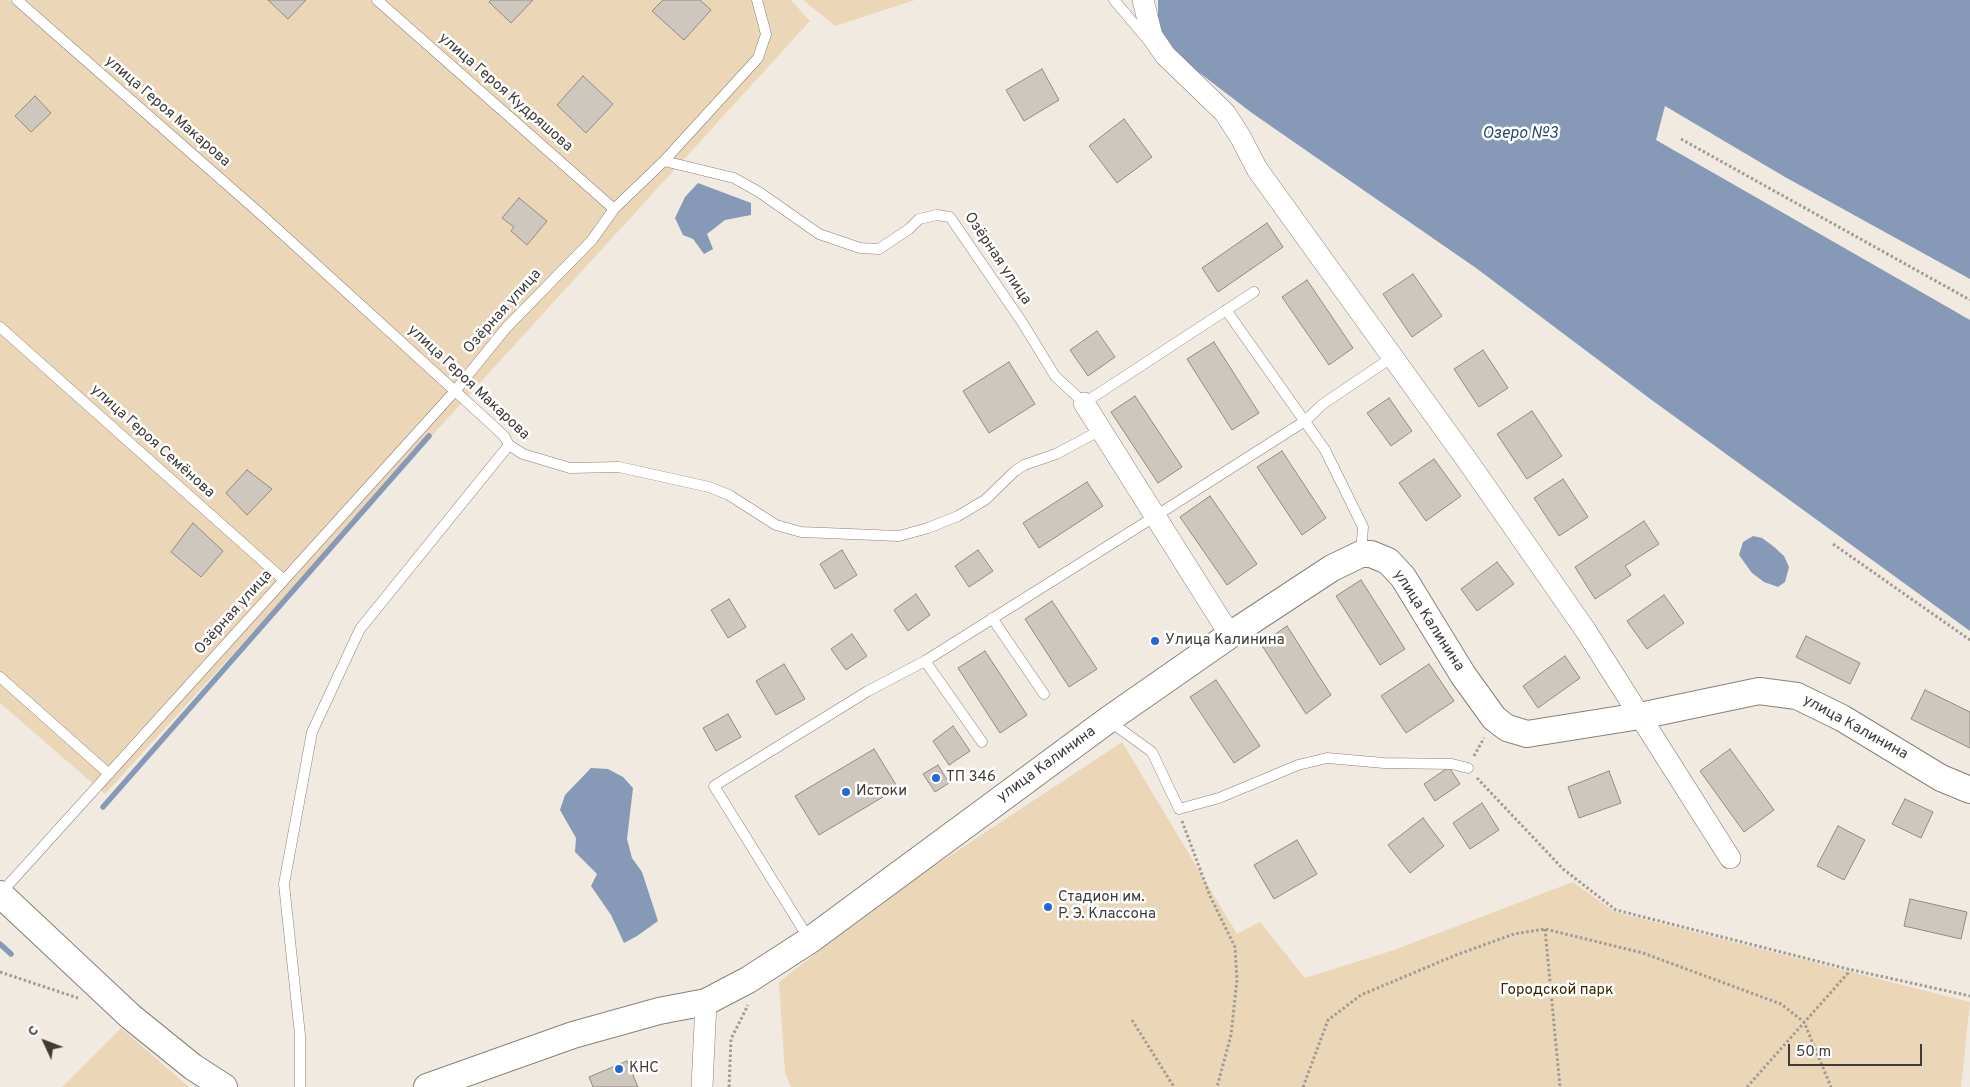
<!DOCTYPE html>
<meta charset="utf-8">
<style>
body{margin:0}
#map{position:relative;width:1970px;height:1087px;overflow:hidden;background:#f0eae0;font-family:Overpass,sans-serif}
canvas{display:block}
.north{position:absolute;left:20px;top:1017px;width:50px;height:50px;-webkit-text-stroke:4px #fff;paint-order:stroke;rotate:313deg;font-size:14px;font-weight:700;line-height:20px;text-align:center;color:#3f3c38}
.north::after{content:'';display:block;margin:auto;width:18px;height:22px;background:#3f3c38;clip-path:polygon(50% 0,100% 100%,50% 72%,0 100%)}
.scale{position:absolute;left:1788px;top:1044px;width:134px;height:22px;box-sizing:border-box;border:2px solid #3f3c38;border-top:0;padding-left:6px;font-size:15px;line-height:18px;white-space:nowrap;color:#3f3c38;-webkit-text-stroke:4px #fff;paint-order:stroke}
</style>
<div id="map">
<canvas width="1970" height="1087"></canvas>
<div class="north">С</div>
<div class="scale">50 m</div>
</div>
<script>
const context = document.querySelector('canvas').getContext('2d');
context.lineJoin = 'round';
function fillPath(path, color) { context.fillStyle = color; context.fill(path, 'evenodd'); }
const poly = rows => new Path2D(rows.map(r => 'M' + r).join(''));
function stroke(path, color, width, dash) { context.strokeStyle = color; context.lineWidth = width; context.lineCap = dash ? 'butt' : 'round'; context.setLineDash(dash || []); context.stroke(path); }
function write(font, color, halo, rows, align = 'center') {
  context.font = font + ' Overpass,sans-serif'; context.lineWidth = 5; context.setLineDash([]); context.textBaseline = 'middle'; context.strokeStyle = halo; context.fillStyle = color; for (const [text, x, y, turn = 0] of rows) {
    context.save(); context.translate(x, y); context.rotate((+turn || 0) * Math.PI / 180); context.textAlign = isNaN(turn) ? turn : align; if (halo) context.strokeText(text, 0, 0); context.fillText(text, 0, 0); context.restore();
  }
}
const green = poly([
 [0,0,791,0,810,21,105,794,0,703],
 [803,0,915,0,835,26],
 [1122,742,1237,934,1260,922,1305,978,1394,950,1573,882,1615,912,1970,1002,1961,1087,791,1087,785,1073,779,982,895,892],
 [121,1028,189,1087,62,1087]
]);
const water = poly([
 [1158,0,1970,0,1970,279,1785,177,1665,106,1656,140,1970,320,1970,631,1649,398,1476,268,1252,113,1171,51,1158,26],
 [698,183,751,203,751,215,725,220,707,234,713,249,704,254,693,239,683,235,675,218,685,197],
 [1753,536,1762,538,1773,546,1784,556,1789,567,1785,582,1778,587,1764,582,1752,573,1739,555,1743,542],
 [591,768,608,769,623,777,633,788,627,839,632,858,642,872,658,921,637,936,624,943,611,915,591,886,597,874,575,852,576,838,560,810,565,795]
]);
const stream = poly([
 [103,807,429,436],
 [0,944,11,954]
]);
const building = poly([
 [268,0,306,0,288,19,268,0],
 [491,0,533,0,511,23,489,2,491,0],
 [663,0,700,0,711,10,684,40,652,11,663,0],
 [1042,69,1059,100,1024,121,1006,90,1042,69],
 [583,76,613,104,586,133,557,105,583,76],
 [35,96,51,113,31,132,15,116,35,96],
 [1124,119,1152,157,1117,183,1089,146,1124,119],
 [519,198,547,221,527,245,511,231,514,227,502,218,519,198],
 [1267,223,1283,247,1218,292,1202,268,1267,223],
 [1413,274,1442,316,1412,337,1383,294,1413,274],
 [1307,280,1353,348,1329,365,1282,297,1307,280],
 [1097,331,1115,357,1088,376,1070,350,1097,331],
 [1214,342,1259,413,1232,430,1187,359,1214,342],
 [1483,350,1508,388,1479,407,1454,369,1483,350],
 [1009,362,1035,404,989,433,963,391,1009,362],
 [1135,396,1182,467,1158,483,1111,412,1135,396],
 [1389,398,1412,431,1391,446,1367,413,1389,398],
 [1532,411,1562,456,1527,479,1497,434,1532,411],
 [1282,451,1326,518,1302,535,1257,467,1282,451],
 [1434,459,1461,496,1426,521,1399,483,1434,459],
 [247,470,272,489,247,515,226,493,247,470],
 [1563,479,1588,517,1559,536,1534,498,1563,479],
 [1087,482,1103,506,1039,548,1023,523,1087,482],
 [1210,496,1257,564,1227,585,1180,517,1210,496],
 [1644,521,1659,544,1625,566,1631,575,1595,599,1575,567,1644,521],
 [193,523,223,551,201,577,171,552,193,523],
 [842,550,857,575,835,589,820,564,842,550],
 [978,550,993,571,969,587,955,566,978,550],
 [1497,562,1514,584,1477,611,1461,589,1497,562],
 [1361,580,1405,649,1380,665,1336,596,1361,580],
 [916,594,930,615,908,631,894,610,916,594],
 [1664,595,1684,623,1647,649,1627,621,1664,595],
 [729,599,746,627,728,638,711,610,729,599],
 [1052,601,1097,669,1069,687,1025,619,1052,601],
 [1287,626,1331,695,1306,714,1261,644,1287,626],
 [852,634,867,656,846,670,831,649,852,634],
 [1806,636,1860,663,1850,684,1796,657,1806,636],
 [985,651,1027,715,1000,733,958,668,985,651],
 [1565,656,1580,678,1538,708,1523,686,1565,656],
 [784,664,805,699,776,715,756,681,784,664],
 [1429,664,1454,701,1406,733,1381,696,1429,664],
 [1216,680,1260,746,1234,763,1190,697,1216,680],
 [1925,690,1970,712,1970,748,1911,719,1925,690],
 [728,714,741,737,716,751,703,728,728,714],
 [953,726,970,751,949,765,933,741,953,726],
 [874,749,898,788,819,835,795,796,874,749],
 [1730,749,1774,810,1744,832,1700,771,1730,749],
 [938,765,949,783,935,792,923,774,938,765],
 [1449,767,1460,784,1435,801,1424,784,1449,767],
 [1609,771,1621,803,1579,818,1568,787,1609,771],
 [1905,799,1933,812,1921,838,1892,824,1905,799],
 [1482,803,1499,830,1470,849,1453,823,1482,803],
 [1423,818,1444,846,1410,873,1388,845,1423,818],
 [1838,826,1865,840,1844,880,1817,866,1838,826],
 [1297,840,1317,874,1274,899,1254,865,1297,840],
 [1910,899,1967,912,1961,939,1904,926,1910,899],
 [627,1061,638,1087,593,1087,589,1077,627,1061]
]);
const path = poly([
 [1681,139,1970,300],
 [1833,544,1970,640],
 [1474,756,1484,738],
 [1477,778,1563,869,1616,910,1848,969,1970,996],
 [1182,821,1210,896,1235,947,1237,980,1231,1035,1217,1087],
 [1545,929,1560,1087],
 [0,972,78,998],
 [1132,1020,1174,1087],
 [729,1087,731,1039,748,1005],
 [1303,1087,1328,1020,1361,995,1456,955,1514,934,1545,929,1643,953,1781,1004,1804,1022,1831,1087],
 [1747,1087,1848,973,1848,969]
]);
const service = poly([
 [17,0,264,217,489,422,504,436,509,445,523,454,570,468,619,467,709,487,729,495,776,525,801,532,899,536,928,528,958,516,985,500,1015,471,1024,465,1056,454,1101,430],
 [377,0,614,209],
 [1114,0,1147,39],
 [664,161,758,58,766,34,757,0],
 [1226,310,1325,450,1363,527,1361,554],
 [0,327,284,580],
 [992,618,1044,694],
 [925,661,982,742],
 [0,677,109,774],
 [1109,721,1152,752,1179,809,1219,798,1298,765,1327,758,1384,763,1452,764,1468,768],
 [0,894,455,391,506,328,592,240,614,209,664,161,734,178,759,192,819,234,860,248,879,249,909,229,919,219,937,215,950,217,1022,322,1055,376,1084,403,1254,292],
 [809,939,714,786,868,691,925,661,1154,517,1305,421,1323,404,1391,358],
 [300,1087,300,1035,284,884,312,732,360,629,509,445]
]);
const minor = poly([
 [1143,0,1152,36,1165,55,1225,113,1241,138,1257,169,1469,463,1586,631,1730,858],
 [1084,403,1230,635],
 [702,1087,706,1002]
]);
const tertiary = poly([
 [0,894,130,1016,193,1067,224,1087],
 [427,1087,573,1035,659,1011,706,1002,748,980,810,940,1108,720,1230,635,1332,568,1361,554,1371,554,1388,561,1403,577,1463,675,1494,718,1507,728,1527,734,1640,716,1759,691,1797,696,1842,718,1941,778,1970,790]
]);
const markers = [
 [1155,641,5,"#2468d4"],
 [936,778,5,"#2468d4"],
 [846,792,5,"#2468d4"],
 [1048,907,5,"#2468d4"],
 [619,1069,5,"#2468d4"]
];
const streetNames = [
 ["улица Героя Кудряшова",505,93,41],
 ["улица Героя Макарова",167,112,41],
 ["Озёрная улица",997,259,56],
 ["Озёрная улица",503,312,-48],
 ["улица Героя Макарова",468,383,43],
 ["улица Героя Семёнова",152,442,42],
 ["Озёрная улица",234,613,-48],
 ["улица Калинина",1428,621,57],
 ["улица Калинина",1855,728,29],
 ["улица Калинина",1047,765,-36]
];
const poiNames = [
 ["Улица Калинина",1165,641],
 ["ТП 346",946,778],
 ["Истоки",856,792],
 ["Стадион им.",1058,898],
 ["Р. Э. Классона",1058,915],
 ["КНС",629,1069]
];
const parkNames = [
 ["Городской парк",1557,991]
];
const waterNames = [
 ["Озеро №3",1520,135]
];
fillPath(green, '#ebd7b8');
fillPath(water, '#8699b7');
stroke(stream, '#8699b7', 5.5);
fillPath(building, '#cdc7be');
stroke(building, '#918b82', 1);
stroke(service, '#88827a', 11);
stroke(minor, '#88827a', 22);
stroke(tertiary, '#88827a', 28);
stroke(path, '#a09b94', 3, [2.5, 2.5]);
stroke(service, '#fff', 10);
stroke(minor, '#fff', 21);
stroke(tertiary, '#fff', 26);
for (const [x, y, r, color] of markers) { const dot = new Path2D(); dot.arc(x, y, r, 0, 2 * Math.PI); context.fillStyle = color; context.fill(dot); stroke(dot, '#fff', 2); }
write('15px', '#3f3c38', '#fff', streetNames);
write('15px', '#3f3c38', '#fff', poiNames, 'left');
write('15px', '#3c2700', '#fff', parkNames);
write('italic 16px', '#2a456f', '#fff', waterNames);
</script>
